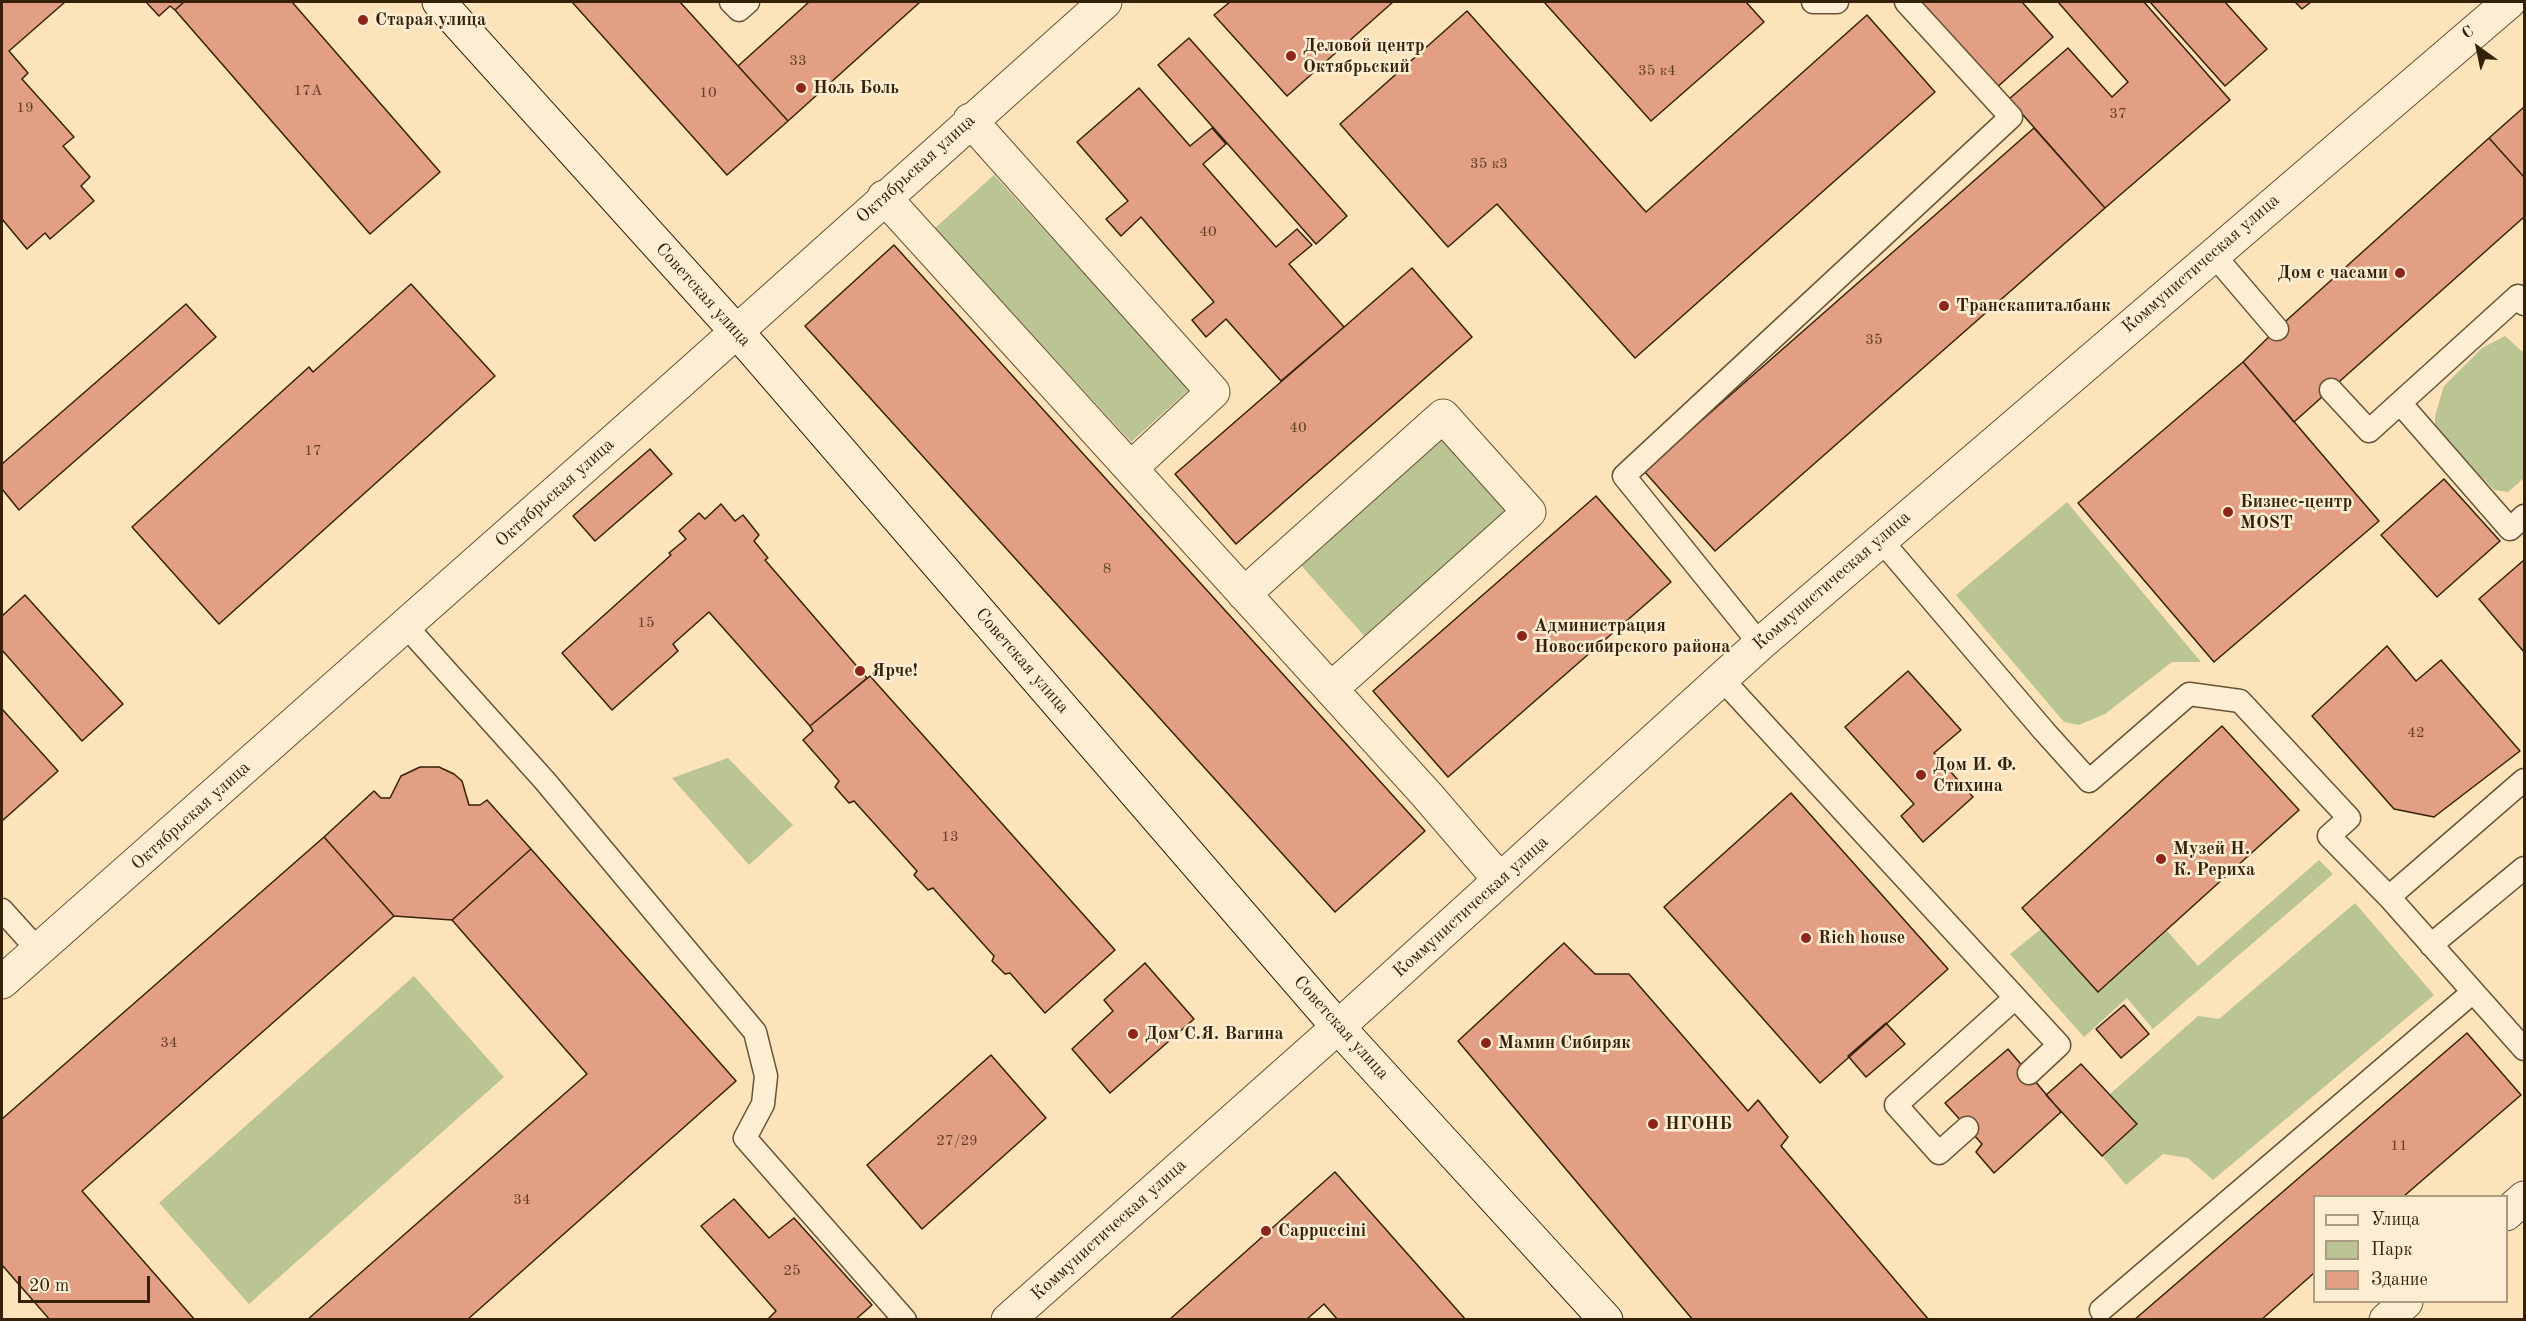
<!DOCTYPE html>
<meta charset="utf-8">
<style>
body{margin:0}
#map{position:relative;width:2526px;height:1321px;overflow:hidden;background:#fce3b9;font-family:"Old Standard TT",serif}
canvas{display:block}
.frame{position:absolute;inset:0;border:3px solid #352108;pointer-events:none}
.legend{position:absolute;left:2313px;top:1195px;width:195px;height:108px;box-sizing:border-box;background:#fdedd2;border:2px solid #ad9b81;margin:0;padding:8px 10px;list-style:none;font-size:18px;color:#352108}
.legend li{display:flex;align-items:center;gap:12px;height:30px}
.legend b{width:30px;border:2px solid #ad9b81}
.north{position:absolute;left:2448px;top:18px;width:60px;height:60px;-webkit-text-stroke:4px #fdedd2;paint-order:stroke;rotate:327deg;font-size:16px;font-weight:700;line-height:24px;text-align:center;color:#352108}
.north::after{content:'';display:block;margin:auto;width:21px;height:27px;background:#352108;clip-path:polygon(50% 0,100% 100%,50% 72%,0 100%)}
.scale{position:absolute;left:18px;top:1276px;width:132px;height:27px;box-sizing:border-box;border:3px solid #352108;border-top:0;padding-left:8px;font-size:18px;line-height:21px;white-space:nowrap;color:#352108;-webkit-text-stroke:4px #fdedd2;paint-order:stroke}
</style>
<div id="map">
<canvas width="2526" height="1321"></canvas>
<div class="frame"></div>
<ul class="legend">
<li><b style="height:8px;background:#fdedd2"></b>Улица</li>
<li><b style="height:16px;background:#bac593"></b>Парк</li>
<li><b style="height:16px;background:#e29f83"></b>Здание</li>
</ul>
<div class="north">С</div>
<div class="scale">20 m</div>
</div>
<script>
const context = document.querySelector('canvas').getContext('2d');
context.lineJoin = 'round';
function fillPath(path, color) { context.fillStyle = color; context.fill(path, 'evenodd'); }
const poly = rows => new Path2D(rows.map(r => 'M' + r).join(''));
function stroke(path, color, width, dash) { context.strokeStyle = color; context.lineWidth = width; context.lineCap = dash ? 'butt' : 'round'; context.setLineDash(dash || []); context.stroke(path); }
function write(font, color, halo, rows, align = 'center') {
  context.font = font + ' "Old Standard TT",serif'; context.lineWidth = 5; context.setLineDash([]); context.textBaseline = 'middle'; context.strokeStyle = halo; context.fillStyle = color; for (const [text, x, y, turn = 0] of rows) {
    context.save(); context.translate(x, y); context.rotate((+turn || 0) * Math.PI / 180); context.textAlign = isNaN(turn) ? turn : align; if (halo) context.strokeText(text, 0, 0); context.fillText(text, 0, 0); context.restore();
  }
}
const green = poly([
 [994,175,1190,389,1131,442,935,228],
 [2505,336,2524,353,2524,478,2508,492,2494,490,2435,429,2435,416,2444,386,2482,348],
 [1443,416,1529,512,1376,649,1290,553],
 [2067,502,2201,662,2172,662,2105,714,2079,725,2064,722,1956,595],
 [728,758,793,825,749,865,672,778],
 [2319,860,2333,874,2153,1029,2127,998,2084,1037,2010,954,2041,929,2099,992,2167,931,2198,966],
 [2355,903,2434,995,2213,1180,2188,1158,2163,1154,2126,1185,2102,1156,2137,1125,2110,1094,2198,1016,2219,1019],
 [414,976,504,1077,249,1304,159,1203]
]);
const building = poly([
 [2,2,65,2,9,51,28,73,22,79,74,137,63,146,90,177,81,186,94,201,50,239,45,233,27,249,2,219,2,2],
 [146,2,184,2,175,10,170,6,159,16,146,2],
 [184,2,292,2,440,172,370,234,175,10,184,2],
 [572,2,680,2,788,121,727,175,572,2],
 [809,2,920,2,788,121,738,66,809,2],
 [1230,2,1393,2,1287,96,1214,15,1230,2],
 [1544,2,1746,2,1764,22,1651,121,1544,2],
 [1915,2,2022,2,2053,37,1994,90,1915,2],
 [2058,2,2144,2,2230,100,2105,208,2009,99,2068,48,2112,97,2128,82,2058,2],
 [2150,2,2225,2,2267,49,2225,86,2150,2],
 [2295,2,2311,2,2302,9,2295,2],
 [1467,11,1646,212,1867,15,1935,92,1635,358,1497,204,1448,247,1340,124,1467,11],
 [1189,38,1347,216,1316,244,1158,65,1189,38],
 [1139,88,1190,146,1212,128,1226,144,1203,164,1276,247,1297,229,1312,245,1289,264,1344,327,1281,381,1226,319,1206,337,1192,320,1214,302,1141,217,1121,236,1106,219,1128,201,1077,142,1139,88],
 [2524,107,2524,177,2489,138,2524,107],
 [2034,128,2105,208,1715,551,1644,471,2034,128],
 [2489,138,2524,177,2524,217,2294,422,2243,362,2277,329,2489,138],
 [894,245,1425,831,1335,912,805,326,894,245],
 [1412,268,1472,337,1236,544,1175,474,1412,268],
 [411,284,495,376,219,624,132,527,309,367,313,372,411,284],
 [186,304,216,337,19,510,2,489,2,464,186,304],
 [2243,362,2379,521,2214,662,2078,503,2243,362],
 [650,449,672,474,595,541,573,516,650,449],
 [2444,479,2500,541,2437,597,2381,535,2444,479],
 [1596,496,1671,582,1448,777,1373,691,1596,496],
 [721,504,735,521,743,515,759,535,754,541,768,558,765,560,867,678,810,726,709,612,673,644,678,651,612,710,562,653,671,555,669,553,686,539,679,531,699,513,705,519,721,504],
 [2524,560,2524,652,2479,599,2524,560],
 [25,595,123,704,82,741,2,650,2,616,25,595],
 [2387,646,2416,681,2441,660,2520,751,2434,817,2394,809,2312,716,2387,646],
 [1908,671,1961,730,1934,753,1973,797,1923,842,1901,816,1914,804,1845,727,1908,671],
 [870,676,1115,950,1045,1013,1010,973,1005,974,992,961,994,956,933,888,928,890,914,875,917,871,854,801,849,803,835,787,839,781,803,740,813,731,810,726,870,676],
 [2,709,58,771,2,821,2,709],
 [2222,726,2299,810,2098,992,2022,908,2222,726],
 [420,767,439,767,454,774,462,781,469,805,480,805,487,800,531,849,452,920,394,916,324,837,374,791,381,798,390,798,401,776,420,767],
 [1791,793,1948,969,1820,1083,1664,907,1791,793],
 [324,837,394,916,82,1191,195,1320,50,1320,2,1265,2,1119,324,837],
 [531,849,736,1081,467,1320,307,1320,587,1074,452,920,531,849],
 [1564,943,1595,974,1629,974,1748,1111,1758,1100,1788,1137,1781,1146,1929,1320,1693,1320,1458,1041,1564,943],
 [1145,963,1194,1019,1110,1093,1072,1049,1113,1011,1104,1000,1145,963],
 [2124,1005,2149,1034,2121,1058,2096,1029,2124,1005],
 [1886,1023,1905,1044,1866,1077,1848,1056,1886,1023],
 [2467,1033,2521,1095,2404,1196,2314,1196,2314,1273,2261,1320,2134,1320,2467,1033],
 [2008,1049,2061,1112,1994,1173,1976,1152,1982,1144,1945,1103,2008,1049],
 [991,1055,1046,1118,922,1229,867,1165,991,1055],
 [2081,1064,2137,1124,2102,1156,2046,1095,2081,1064],
 [1335,1172,1466,1320,1338,1320,1324,1304,1306,1320,1169,1320,1335,1172],
 [734,1199,769,1238,794,1218,872,1305,855,1320,767,1320,776,1311,701,1226,734,1199]
]);
const lane = poly([
 [731,2,739,10,748,2],
 [1813,2,1837,2],
 [2213,254,2277,329],
 [2331,390,2369,431,2518,296,2524,304],
 [2400,403,2510,529,2524,516],
 [1880,539,2044,731,2089,781,2189,694,2240,701,2349,818,2329,836,2389,897,2524,1049],
 [405,625,545,781,755,1032,766,1076,763,1104,745,1138,905,1320],
 [1760,644,1624,476,2011,117,1906,2],
 [1721,678,2059,1045,2029,1073],
 [2389,897,2524,780],
 [2,910,38,950],
 [2431,945,2524,868],
 [1967,1128,1939,1153,1896,1105,2015,998],
 [2101,1310,2473,992]
]);
const street = poly([
 [970,120,1213,392,1131,468],
 [884,197,1427,795,1500,880],
 [1244,594,1443,416,1529,512,1331,689],
 [2,982,678,384,1105,2],
 [2506,1214,2524,1198],
 [1008,1320,1338,1027,1760,644,2509,2],
 [2386,1320,2406,1302]
]);
const secondary = poly([
 [439,2,753,350,1338,1027,1606,1320]
]);
const markers = [
 [363,20,6,"#8f2418"],
 [1291,56,6,"#8f2418"],
 [801,88,6,"#8f2418"],
 [2400,273,6,"#8f2418"],
 [1944,306,6,"#8f2418"],
 [2228,512,6,"#8f2418"],
 [1522,636,6,"#8f2418"],
 [860,671,6,"#8f2418"],
 [1921,775,6,"#8f2418"],
 [2161,859,6,"#8f2418"],
 [1806,938,6,"#8f2418"],
 [1133,1034,6,"#8f2418"],
 [1486,1043,6,"#8f2418"],
 [1653,1124,6,"#8f2418"],
 [1266,1231,6,"#8f2418"]
];
const numberNames = [
 ["33",798,61],
 ["35 к4",1657,71],
 ["17А",308,91],
 ["10",708,93],
 ["19",25,108],
 ["37",2118,114],
 ["35 к3",1489,164],
 ["40",1208,232],
 ["35",1874,340],
 ["40",1298,428],
 ["17",313,451],
 ["8",1107,569],
 ["15",646,623],
 ["42",2416,733],
 ["13",950,837],
 ["34",169,1043],
 ["27/29",957,1141],
 ["11",2399,1146],
 ["34",522,1200],
 ["25",792,1271]
];
const poiNames = [
 ["Старая улица",375,20],
 ["Деловой центр",1303,46],
 ["Октябрьский",1303,67],
 ["Ноль Боль",813,88],
 ["Дом с часами",2388,273,"right"],
 ["Транскапиталбанк",1956,306],
 ["Бизнес-центр",2240,502],
 ["MOST",2240,523],
 ["Администрация",1534,626],
 ["Новосибирского района",1534,647],
 ["Ярче!",872,671],
 ["Дом И. Ф.",1933,765],
 ["Стихина",1933,786],
 ["Музей Н.",2173,849],
 ["К. Рериха",2173,870],
 ["Rich house",1818,938],
 ["Дом С.Я. Вагина",1145,1034],
 ["Мамин Сибиряк",1498,1043],
 ["НГОНБ",1665,1124],
 ["Cappuccini",1278,1231]
];
const streetNames = [
 ["Октябрьская улица",916,169,-42],
 ["Коммунистическая улица",2201,264,-41],
 ["Советская улица",703,295,48],
 ["Октябрьская улица",555,493,-42],
 ["Коммунистическая улица",1832,581,-41],
 ["Советская улица",1022,661,49],
 ["Октябрьская улица",191,816,-42],
 ["Коммунистическая улица",1471,907,-42],
 ["Советская улица",1341,1028,48],
 ["Коммунистическая улица",1109,1230,-42]
];
fillPath(green, '#bac593');
fillPath(building, '#e29f83');
stroke(building, '#352108', 1.5);
stroke(lane, '#675234', 25);
stroke(street, '#675234', 35);
stroke(secondary, '#352108', 35);
stroke(lane, '#fdedd2', 22);
stroke(street, '#fdedd2', 33);
stroke(secondary, '#fdedd2', 33);
for (const [x, y, r, color] of markers) { const dot = new Path2D(); dot.arc(x, y, r, 0, 2 * Math.PI); context.fillStyle = color; context.fill(dot); stroke(dot, '#fdedd2', 2); }
write('15px', '#604027', null, numberNames);
write('bold 18px', '#352108', '#fdedd2', poiNames, 'left');
write('18px', '#352108', '#fdedd2', streetNames);
</script>
